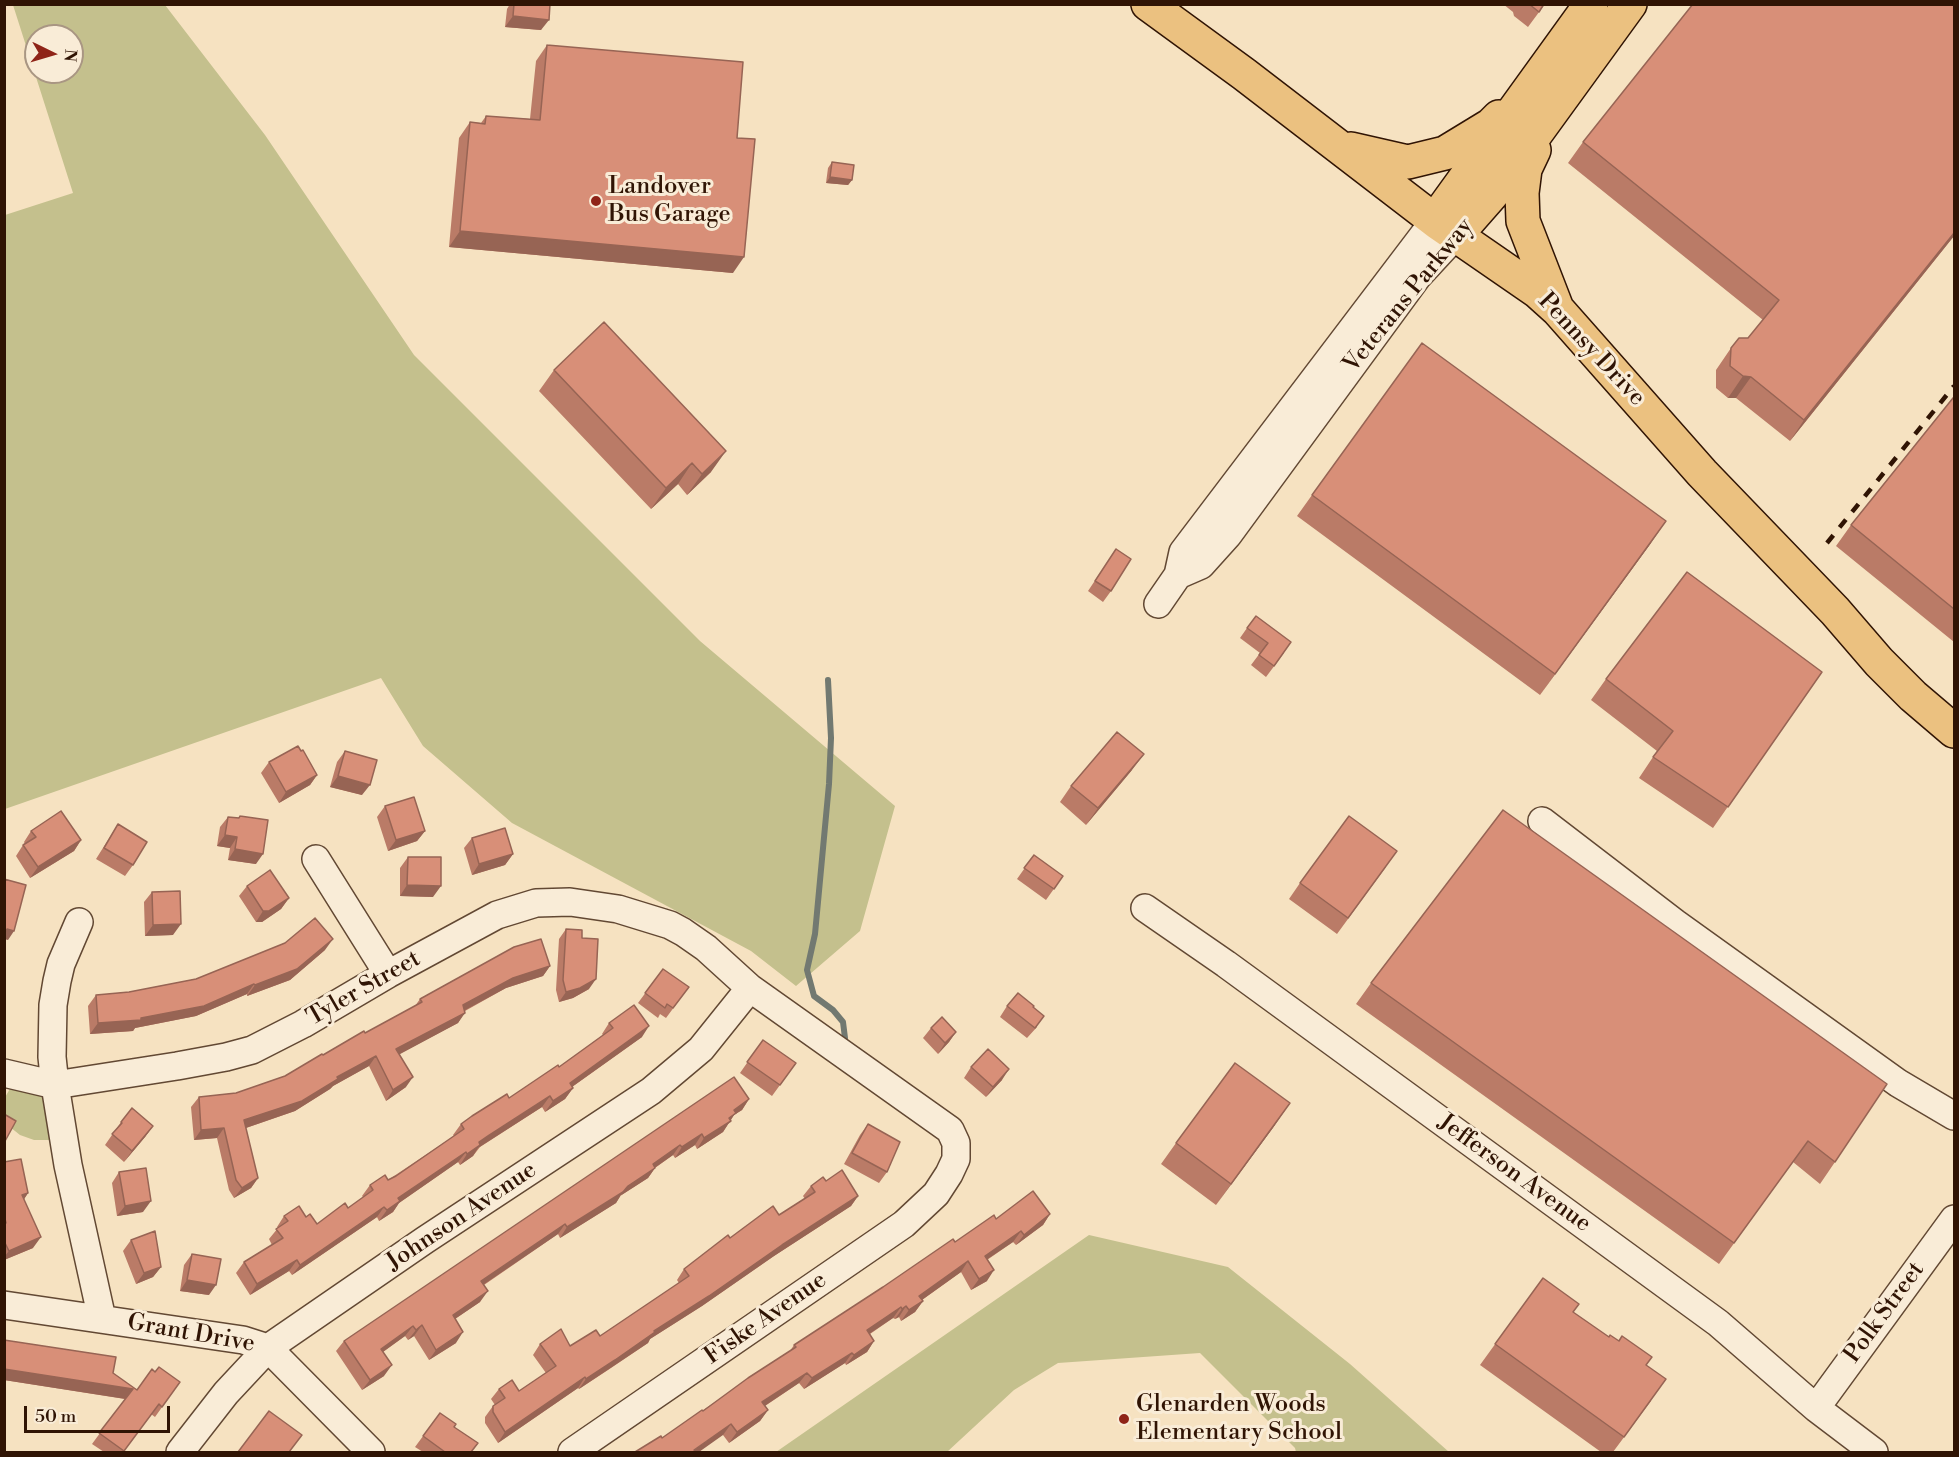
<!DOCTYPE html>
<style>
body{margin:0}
#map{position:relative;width:1959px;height:1457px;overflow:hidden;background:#f6e2c1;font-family:"Libre Bodoni",serif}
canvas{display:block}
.frame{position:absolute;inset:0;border:6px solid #301404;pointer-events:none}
.north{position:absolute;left:24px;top:24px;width:60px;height:60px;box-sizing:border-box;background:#f9ecd7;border:2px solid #a99683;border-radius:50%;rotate:95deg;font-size:16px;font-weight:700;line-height:24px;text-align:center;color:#301404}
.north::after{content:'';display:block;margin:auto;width:21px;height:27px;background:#8f2418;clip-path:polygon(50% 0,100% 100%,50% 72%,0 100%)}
.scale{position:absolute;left:24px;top:1406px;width:146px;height:27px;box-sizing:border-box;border:3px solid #301404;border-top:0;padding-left:8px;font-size:18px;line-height:21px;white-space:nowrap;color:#301404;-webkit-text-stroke:4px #f9ecd7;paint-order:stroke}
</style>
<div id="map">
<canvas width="1959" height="1457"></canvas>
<div class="frame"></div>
<div class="north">N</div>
<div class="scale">50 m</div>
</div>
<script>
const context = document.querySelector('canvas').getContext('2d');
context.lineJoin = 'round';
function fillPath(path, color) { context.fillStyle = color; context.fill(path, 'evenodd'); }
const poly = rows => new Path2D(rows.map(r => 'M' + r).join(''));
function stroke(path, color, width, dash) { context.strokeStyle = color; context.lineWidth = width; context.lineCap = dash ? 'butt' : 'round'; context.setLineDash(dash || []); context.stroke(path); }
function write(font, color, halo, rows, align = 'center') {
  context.font = font + ' "Libre Bodoni",serif'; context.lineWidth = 6; context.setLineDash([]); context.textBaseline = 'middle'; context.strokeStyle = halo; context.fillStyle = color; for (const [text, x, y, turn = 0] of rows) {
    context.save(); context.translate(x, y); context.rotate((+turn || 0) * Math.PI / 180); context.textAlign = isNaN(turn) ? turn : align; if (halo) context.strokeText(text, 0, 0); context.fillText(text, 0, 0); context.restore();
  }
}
const green = poly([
 [13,5,165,5,265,135,414,355,700,641,895,806,860,931,796,986,751,951,512,823,423,746,381,678,5,809,5,215,73,193],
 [36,36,72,36,72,72,36,72],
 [23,1084,51,1098,56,1140,34,1140,20,1135,5,1123,4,1099,11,1087],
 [1089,1235,1228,1267,1350,1364,1449,1452,1296,1452,1295,1448,1200,1353,1058,1363,1014,1390,947,1452,776,1452]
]);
const stream = poly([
 [828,680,831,738,829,784,815,934,807,970,814,996,833,1010,843,1022,845,1038]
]);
const minor = poly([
 [1178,575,1201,565,1228,535,1418,276,1456,235],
 [1158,604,1178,575,1183,552,1435,220],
 [1542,821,1675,923,1898,1083,1954,1116],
 [316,859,388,974],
 [1145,908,1226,964,1718,1323,1816,1408,1874,1452],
 [79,922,61,964,57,981,53,1005,52,1057,55,1085,68,1165,102,1319],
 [4,1073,55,1085,177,1066,226,1057,252,1050,303,1024,388,974,497,915,536,903,570,902,618,909,670,925,683,932,706,948,750,988,950,1130,956,1143,956,1159,949,1174,936,1194,904,1224,572,1452],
 [4,1305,243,1340,268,1348,371,1452],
 [1816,1408,1954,1219],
 [180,1452,226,1393,268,1348,425,1240,651,1091,701,1049,750,988]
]);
const major = poly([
 [1148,4,1244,74,1438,223,1538,292,1558,310,1702,473,1835,611,1879,662,1913,696,1954,731],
 [1351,149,1408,162,1445,153,1491,125,1499,117],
 [1534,150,1525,169,1522,193,1523,221,1556,306],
 [1435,220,1591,4],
 [1456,235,1492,194,1630,4]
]);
const rail = poly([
 [1827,543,1954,386]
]);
const wall = poly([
 [510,4,550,4,541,30,505,27,507,9],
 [1503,4,1545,4,1528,27,1514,16,1513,12],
 [547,45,737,138,733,273,449,247,459,138,470,122,481,123,486,116,530,119,536,61],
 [1583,142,1954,236,1790,441,1736,398,1728,398,1716,388,1716,370,1731,348,1748,338,1763,320,1568,163],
 [832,162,852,180,848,185,826,183,828,168],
 [554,370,711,472,687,495,678,484,651,509,539,391],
 [1954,399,1954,642,1836,546,1851,525],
 [1312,495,1651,543,1540,695,1297,516],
 [1116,549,1111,591,1103,602,1088,591],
 [1247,628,1284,653,1266,677,1251,665,1260,653,1240,638],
 [1822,672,1713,828,1639,778,1657,751,1591,700,1606,679],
 [301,751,317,775,310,785,279,803,261,773,269,762],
 [345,751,362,795,330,787,337,762],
 [1132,770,1086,825,1060,802,1071,786],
 [385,806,425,831,417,841,388,851,377,817],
 [1503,810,1835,1162,1820,1184,1793,1162,1719,1264,1356,1004,1371,983],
 [240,816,256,864,228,860,230,848,217,846,220,827,228,817,238,818],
 [118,824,133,865,125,876,96,859],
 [31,831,81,840,74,851,30,878,16,856,23,845,25,844,24,842],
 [472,838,513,854,505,865,472,875,464,848],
 [1034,855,1063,876,1046,900,1017,879],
 [408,857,433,897,400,896,400,868],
 [1386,867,1337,934,1289,899,1300,883],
 [247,886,289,898,281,909,262,922,256,922,239,896],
 [152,892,173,935,145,936,144,902],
 [566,929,582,938,589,989,573,998,559,1002,556,990,559,939],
 [325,950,290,980,247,996,247,994,196,1016,135,1028,133,1031,90,1034,88,1006,96,995,129,992,196,979],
 [550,966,543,976,506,988,465,1011,458,1023,399,1054,406,1087,386,1101,369,1066,333,1086,330,1089,295,1111,246,1128,258,1178,251,1188,234,1198,229,1190,217,1138,194,1140,191,1107,199,1097,236,1093,285,1076,415,1006,420,999],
 [663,969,689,987,666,1018,660,1014,658,1018,638,1003],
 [1007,1006,1033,1007,1037,1027,1027,1038,1000,1017],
 [609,1023,642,1037,572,1087,573,1088,565,1099,545,1112,542,1107,480,1147,473,1156,460,1165,458,1162,399,1203,393,1212,379,1221,377,1217,292,1275,289,1271,250,1295,236,1273,244,1262,272,1245,269,1239,278,1228,277,1227,284,1216,306,1217,317,1224,348,1208,363,1197,362,1196,370,1185,388,1180,454,1136,453,1135,461,1124,509,1098,559,1067,603,1035,602,1034],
 [931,1028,956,1032,949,1042,938,1054,923,1038],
 [763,1040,796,1063,772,1096,740,1073],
 [971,1067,1002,1080,986,1097,964,1078],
 [749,1099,742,1110,734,1115,723,1132,697,1149,695,1145,675,1158,673,1155,655,1168,648,1178,620,1196,616,1203,560,1238,558,1234,484,1285,480,1302,455,1319,456,1343,429,1360,414,1336,408,1340,405,1336,383,1352,384,1376,362,1390,336,1351,344,1341],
 [121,1122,153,1126,145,1137,124,1162,105,1145],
 [868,1124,887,1172,879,1183,844,1164,860,1135],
 [1275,1125,1216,1205,1161,1164,1176,1143],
 [4,1162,28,1193,24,1199,33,1248,4,1260],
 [119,1172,143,1212,117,1216,112,1183],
 [826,1181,858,1196,851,1206,774,1256,702,1306,650,1339,648,1343,608,1370,579,1389,578,1388,498,1443,485,1423,485,1417,493,1406,495,1405,491,1399,499,1389,519,1391,546,1373,533,1355,540,1344,570,1346,600,1336,679,1283,677,1280,684,1269,730,1238,779,1215,805,1199,803,1196,811,1186],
 [1050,1214,1043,1225,1016,1245,1013,1242,987,1260,987,1281,971,1290,961,1272,922,1300,923,1301,915,1312,901,1321,899,1317,895,1319,893,1318,870,1334,874,1341,867,1352,846,1365,845,1363,804,1389,799,1383,765,1406,768,1410,760,1421,729,1443,723,1435,662,1438,790,1351,794,1345,955,1242,996,1219],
 [131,1240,161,1267,153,1277,136,1284,123,1251],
 [192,1254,209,1295,180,1291,184,1265],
 [1543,1278,1573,1312,1609,1337,1619,1341,1646,1365,1651,1401,1613,1452,1601,1452,1480,1365],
 [4,1340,113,1373,137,1390,155,1372,180,1382,155,1417,151,1414,123,1452,104,1452,92,1444,125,1399,4,1380],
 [440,1413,454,1427,471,1452,423,1452,415,1447]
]);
const shadedWall = poly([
 [513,16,549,20,541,30,505,27],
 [830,177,852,180,848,185,826,183],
 [460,231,744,257,733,273,449,247],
 [1954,233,1954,236,1790,441,1804,420],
 [1743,376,1751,377,1736,398,1728,398],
 [726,451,711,472,687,495,702,474],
 [692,463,678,484,651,509,666,488],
 [1666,521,1651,543,1540,695,1555,674],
 [1144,754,1132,770,1086,825,1098,808],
 [317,775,310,785,279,803,286,792],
 [338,776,370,785,362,795,330,787],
 [425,831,417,841,388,851,396,840],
 [225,835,237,837,230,848,217,846],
 [81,840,74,851,30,878,38,867],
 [235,849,263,854,256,864,228,860],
 [513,854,505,865,472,875,479,864],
 [407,885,441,886,433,897,400,896],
 [289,898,281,909,262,922,256,922,263,911],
 [181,924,173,935,145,936,153,925],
 [7,929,14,931,8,940,4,939,4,933],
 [333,939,325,950,290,980,247,996,255,985],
 [550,966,543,976,506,988,456,1015,463,1005,513,978],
 [596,979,589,989,573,998,559,1002,566,992],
 [254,984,247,994,196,1016,135,1028,133,1031,90,1034,98,1023,141,1018],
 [465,1013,458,1023,389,1060,396,1049],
 [649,1026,642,1037,562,1094,570,1083],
 [956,1032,949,1042,938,1054,945,1043],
 [376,1056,369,1066,333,1086,330,1089,295,1111,237,1131,244,1120,337,1077],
 [1009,1069,1002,1080,986,1097,993,1087],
 [413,1077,406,1087,386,1101,393,1090],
 [573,1088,565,1099,545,1112,553,1101],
 [550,1096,542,1107,478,1148,473,1156,460,1165,467,1154,479,1142],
 [749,1099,742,1110,734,1115,723,1132,697,1149,704,1138,734,1110],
 [1290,1103,1275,1125,1216,1205,1231,1184],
 [153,1126,145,1137,124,1162,132,1151],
 [224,1128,217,1138,194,1140,201,1130],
 [702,1134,695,1145,675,1158,682,1147],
 [680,1145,673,1155,653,1169,655,1168,648,1178,620,1196,628,1186,653,1164],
 [466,1152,458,1162,399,1203,393,1212,379,1221,387,1210,398,1198],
 [258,1178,251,1188,234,1198,242,1188],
 [623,1192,616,1203,560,1238,567,1227],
 [28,1193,21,1204,22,1195],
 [858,1196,851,1206,774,1256,702,1306,650,1339,648,1343,579,1389,586,1379,654,1331,782,1245],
 [151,1201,143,1212,117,1216,125,1206],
 [384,1207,377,1217,292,1275,300,1265],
 [1050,1214,1043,1225,1016,1245,1024,1235],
 [565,1224,558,1234,474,1291,481,1281],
 [1021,1231,1013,1242,977,1266,985,1256],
 [41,1237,33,1248,4,1260,4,1257,9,1251],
 [297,1260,289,1271,250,1295,257,1284],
 [968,1261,961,1272,912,1307,919,1296],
 [161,1267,153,1277,136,1284,144,1273],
 [994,1270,987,1281,971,1290,979,1279],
 [187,1280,216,1285,209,1295,180,1291],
 [488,1291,480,1302,446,1325,453,1315],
 [923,1301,915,1312,901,1321,909,1310],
 [906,1306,899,1317,895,1319,902,1309],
 [901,1307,893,1318,860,1340,867,1330],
 [422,1325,414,1336,408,1340,416,1330],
 [413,1326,405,1336,373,1359,381,1349],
 [463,1332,456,1343,429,1360,436,1350],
 [874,1341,867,1352,846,1365,854,1355],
 [852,1353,845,1363,804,1389,812,1378],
 [392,1365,384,1376,362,1390,370,1380],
 [4,1369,133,1389,126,1399,4,1380],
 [807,1373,799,1383,754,1413,762,1402],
 [585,1377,578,1388,498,1443,505,1432],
 [768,1410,760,1421,729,1443,737,1432],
 [731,1424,723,1435,699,1452,693,1452,694,1450]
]);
const building = poly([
 [514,4,550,4,549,20,513,16,514,4],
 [1529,4,1544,4,1539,12,1529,4],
 [1693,4,1954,4,1954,233,1804,420,1751,377,1743,376,1730,366,1731,348,1739,338,1748,338,1779,300,1583,142,1693,4],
 [547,45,743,62,737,138,755,139,744,257,460,231,470,122,485,124,486,116,540,120,547,45],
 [832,162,854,165,852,180,830,177,832,162],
 [604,322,726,451,702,474,692,463,666,488,554,370,604,322],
 [1422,343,1666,521,1555,674,1312,495,1422,343],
 [1953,398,1954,399,1954,609,1851,525,1953,398],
 [1116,549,1131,559,1111,591,1095,581,1116,549],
 [1687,572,1822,672,1728,807,1653,757,1673,731,1606,679,1687,572],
 [1256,616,1291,642,1274,666,1259,655,1268,643,1247,628,1256,616],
 [1117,732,1144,754,1098,808,1071,786,1117,732],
 [298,746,301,751,303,750,317,775,286,792,269,762,298,746],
 [345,751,377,760,370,785,338,776,345,751],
 [414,797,425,831,396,840,385,806,414,797],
 [1503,810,1887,1084,1835,1162,1808,1141,1734,1243,1371,983,1503,810],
 [61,811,81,840,38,867,23,845,36,837,31,831,61,811],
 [240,816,268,820,263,854,235,849,237,837,225,835,228,817,239,818,240,816],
 [1349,816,1397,851,1348,918,1300,883,1349,816],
 [118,824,147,842,133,865,104,848,118,824],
 [505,828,513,854,479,864,472,838,505,828],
 [1034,855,1063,876,1054,889,1024,868,1034,855],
 [408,857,441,857,441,886,407,885,408,857],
 [270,870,289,898,269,911,263,911,247,886,270,870],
 [4,879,26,885,14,931,7,929,4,935,4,879],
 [180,891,181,924,153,925,152,892,180,891],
 [315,918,333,939,297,969,255,985,254,984,204,1006,141,1018,141,1020,98,1023,96,995,129,992,196,979,285,943,315,918],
 [566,929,582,930,582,938,598,939,596,979,580,988,566,992,563,980,566,929],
 [541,939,550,966,513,978,463,1005,465,1013,396,1049,413,1077,393,1090,376,1056,337,1077,338,1079,302,1101,244,1120,258,1178,242,1188,236,1180,224,1128,201,1130,199,1097,236,1093,285,1076,322,1054,323,1055,364,1031,365,1033,422,1002,420,999,514,947,541,939],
 [663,969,689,987,673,1008,667,1004,665,1008,645,993,663,969],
 [1018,993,1034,1006,1033,1007,1044,1016,1035,1028,1007,1006,1018,993],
 [634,1005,649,1026,570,1083,573,1088,553,1101,550,1096,488,1136,479,1142,480,1145,467,1154,466,1152,398,1198,400,1201,387,1210,384,1207,300,1265,297,1260,257,1284,244,1262,283,1238,276,1229,288,1221,284,1216,299,1206,306,1217,310,1214,317,1224,345,1203,348,1208,373,1190,370,1185,385,1175,388,1180,396,1176,464,1129,461,1124,472,1116,507,1094,509,1098,558,1065,559,1067,613,1028,609,1023,634,1005],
 [942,1017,956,1032,945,1043,931,1028,942,1017],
 [763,1040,796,1063,780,1085,747,1062,763,1040],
 [988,1049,1009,1069,993,1087,971,1067,988,1049],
 [1235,1063,1290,1103,1231,1184,1176,1143,1235,1063],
 [734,1077,749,1099,734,1110,736,1113,729,1118,731,1121,704,1138,702,1134,682,1147,680,1145,653,1164,655,1168,628,1186,623,1192,567,1227,565,1224,481,1281,488,1291,453,1315,463,1332,436,1350,422,1325,416,1330,413,1326,381,1349,392,1365,370,1380,344,1341,734,1077],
 [132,1108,153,1126,132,1151,112,1134,122,1123,121,1122,132,1108],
 [4,1114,16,1121,4,1143,4,1114],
 [868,1124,900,1142,887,1172,852,1153,868,1124],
 [21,1159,28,1193,22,1195,41,1237,9,1251,4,1241,4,1223,6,1223,4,1215,4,1162,21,1159],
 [146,1168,151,1201,125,1206,119,1172,146,1168],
 [842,1170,858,1196,782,1245,709,1296,654,1331,655,1332,615,1360,586,1379,585,1377,505,1432,493,1412,493,1406,505,1398,499,1389,512,1380,519,1391,556,1366,540,1344,561,1329,570,1346,596,1330,600,1336,689,1276,684,1269,728,1235,730,1238,773,1206,779,1215,815,1192,811,1186,823,1177,826,1181,842,1170],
 [1033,1191,1050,1214,1024,1235,1021,1231,985,1256,994,1270,979,1279,968,1261,919,1296,923,1301,909,1310,906,1306,902,1309,901,1307,867,1330,874,1341,854,1355,852,1353,812,1378,807,1373,762,1402,768,1410,737,1432,731,1424,694,1450,696,1452,635,1452,661,1436,662,1438,702,1410,703,1411,748,1378,796,1347,794,1345,883,1287,953,1239,955,1242,994,1215,996,1219,1033,1191],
 [155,1231,161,1267,144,1273,131,1240,155,1231],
 [192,1254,221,1259,216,1285,187,1280,192,1254],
 [1543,1278,1579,1304,1573,1312,1609,1337,1610,1335,1619,1341,1622,1336,1652,1357,1646,1365,1666,1379,1624,1437,1495,1344,1543,1278],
 [4,1340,116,1357,113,1373,137,1390,152,1369,155,1372,159,1367,180,1382,162,1407,159,1404,124,1451,99,1433,133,1389,4,1369,4,1340],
 [269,1411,302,1435,289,1452,238,1452,269,1411],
 [440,1413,456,1424,454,1427,478,1443,471,1452,445,1452,423,1436,440,1413]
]);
const markers = [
 [596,201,6,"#8f2418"],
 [1124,1419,6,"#8f2418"]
];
const poiNames = [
 ["Landover",608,187],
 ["Bus Garage",608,215],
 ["Glenarden Woods",1136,1405],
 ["Elementary School",1136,1433]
];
const streetNames = [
 ["Veterans Parkway",1409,296,-51],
 ["Pennsy Drive",1591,350,47],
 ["Tyler Street",364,989,-30],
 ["Jefferson Avenue",1514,1174,36],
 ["Johnson Avenue",462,1217,-34],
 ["Polk Street",1885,1313,-54],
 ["Fiske Avenue",766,1319,-35],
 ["Grant Drive",191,1334,10]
];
fillPath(green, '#c4c08d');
stroke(stream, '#727971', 6);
stroke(minor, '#624833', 30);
stroke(major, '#301404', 36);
stroke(minor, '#f9ecd7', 27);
stroke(major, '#ebc180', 33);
stroke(rail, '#301404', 4.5, [10, 10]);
fillPath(wall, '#ba7b67');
fillPath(shadedWall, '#976454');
fillPath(building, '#d88f78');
stroke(building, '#976454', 1.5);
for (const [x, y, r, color] of markers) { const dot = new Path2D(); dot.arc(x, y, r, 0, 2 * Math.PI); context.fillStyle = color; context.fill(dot); stroke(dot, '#f9ecd7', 2); }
write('24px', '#301404', '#f9ecd7', poiNames, 'left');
write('24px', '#301404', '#f9ecd7', streetNames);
</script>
